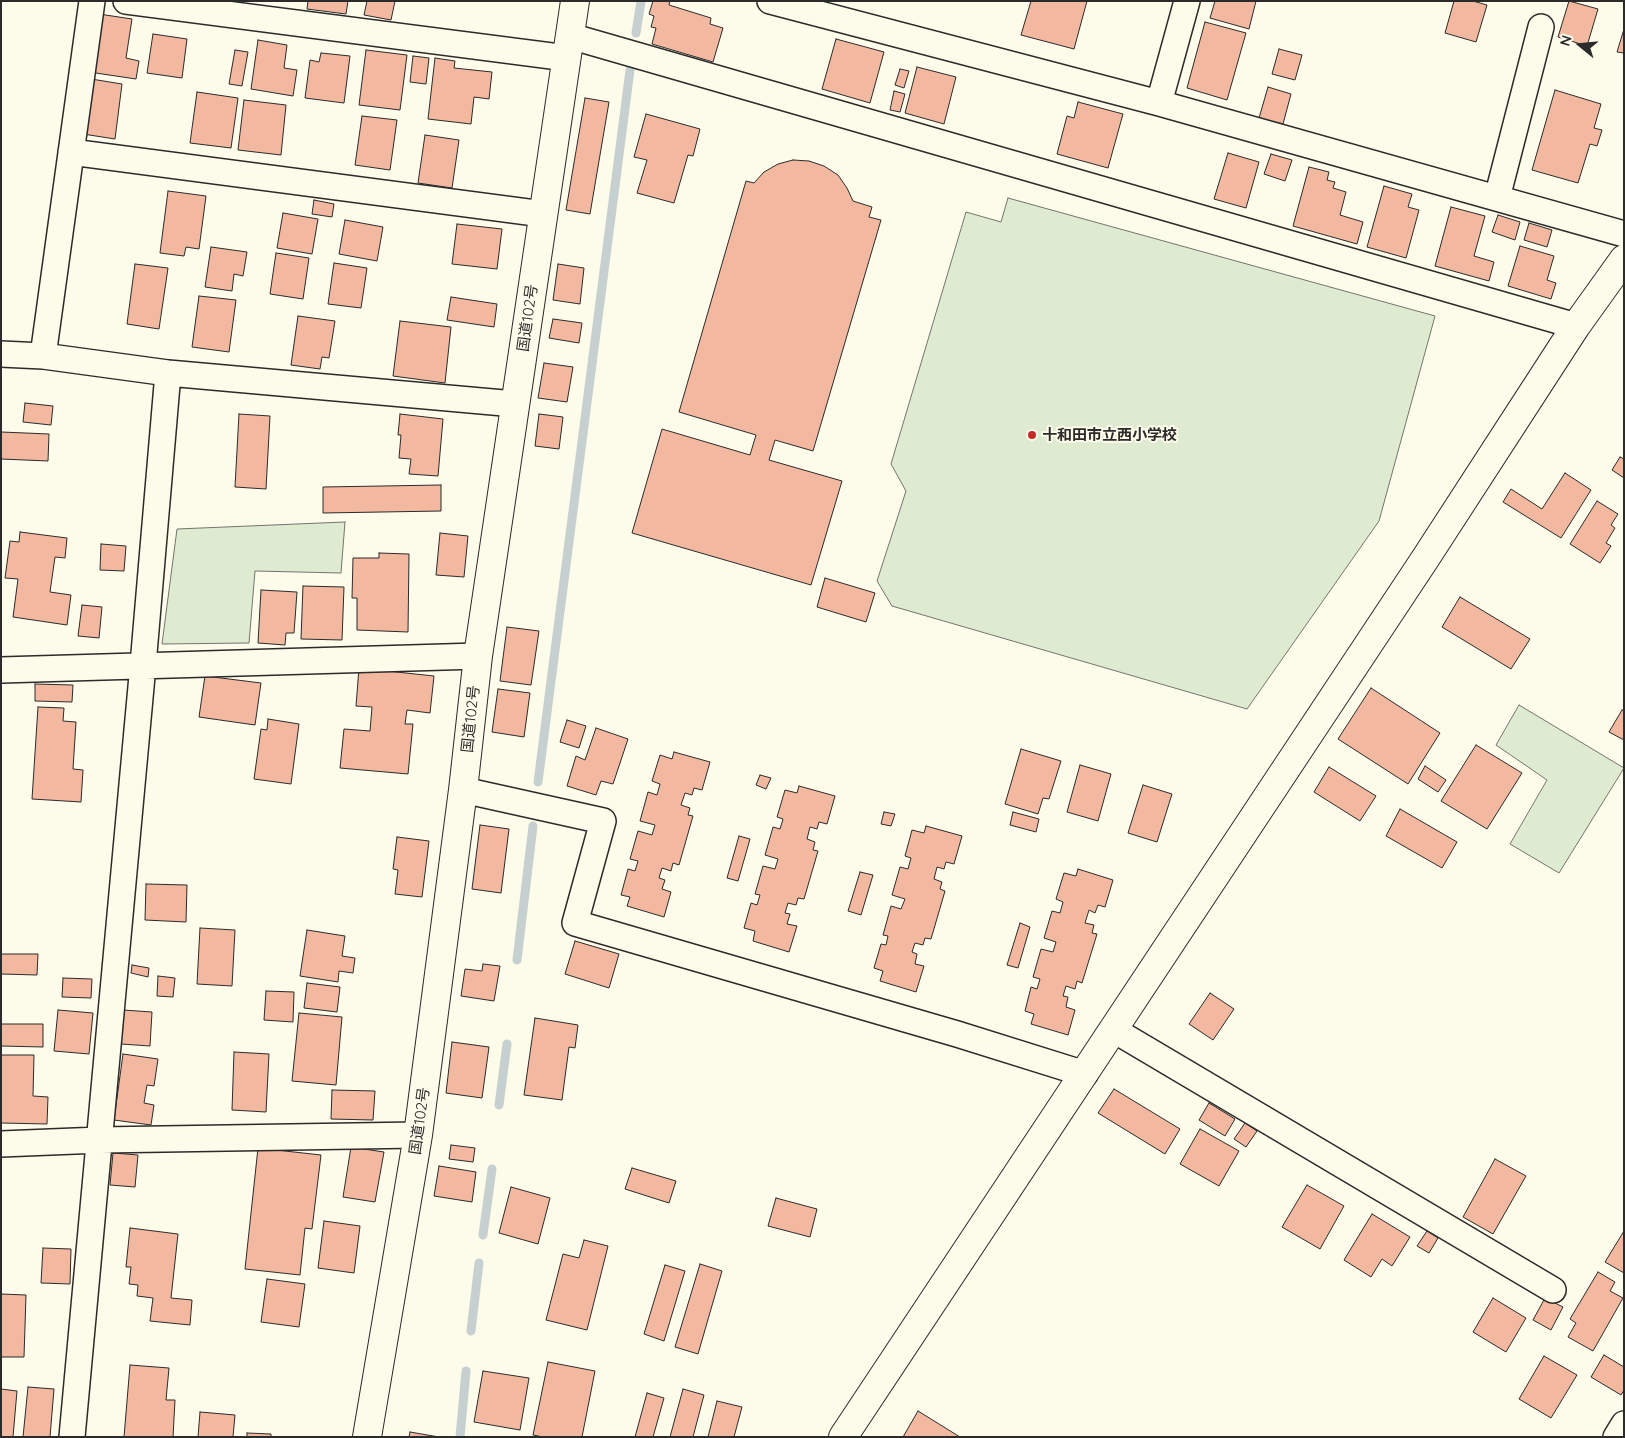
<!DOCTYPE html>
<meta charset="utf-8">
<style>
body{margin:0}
#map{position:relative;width:1625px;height:1438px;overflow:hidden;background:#fdfbea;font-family:Quicksand,sans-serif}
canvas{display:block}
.frame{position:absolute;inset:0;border:2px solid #2b2b2b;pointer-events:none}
.north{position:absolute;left:1555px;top:20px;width:50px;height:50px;-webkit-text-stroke:4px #fdfbea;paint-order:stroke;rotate:287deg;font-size:14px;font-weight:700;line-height:20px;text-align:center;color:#2b2b2b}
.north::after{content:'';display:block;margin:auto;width:18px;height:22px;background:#2b2b2b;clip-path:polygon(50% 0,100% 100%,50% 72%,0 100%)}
</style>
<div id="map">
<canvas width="1625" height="1438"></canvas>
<div class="frame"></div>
<div class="north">N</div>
</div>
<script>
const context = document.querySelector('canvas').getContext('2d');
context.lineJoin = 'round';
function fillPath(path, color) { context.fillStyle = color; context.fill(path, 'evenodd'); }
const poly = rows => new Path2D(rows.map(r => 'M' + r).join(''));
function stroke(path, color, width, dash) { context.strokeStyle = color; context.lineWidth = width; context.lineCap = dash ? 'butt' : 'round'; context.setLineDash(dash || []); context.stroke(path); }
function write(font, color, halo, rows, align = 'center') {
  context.font = font + ' Quicksand,"Noto Sans JP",sans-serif'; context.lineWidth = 4; context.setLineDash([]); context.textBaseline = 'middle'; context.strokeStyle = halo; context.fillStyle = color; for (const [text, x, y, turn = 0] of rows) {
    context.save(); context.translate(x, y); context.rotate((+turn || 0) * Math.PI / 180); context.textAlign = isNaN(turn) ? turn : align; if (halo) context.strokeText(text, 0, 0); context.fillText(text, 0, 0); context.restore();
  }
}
const green = poly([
 [1008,198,1435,316,1379,521,1247,709,892,606,877,581,906,491,891,464,966,212,1001,222,1008,198],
 [345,522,341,573,255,571,249,643,162,644,177,529,345,522],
 [1519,705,1624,768,1559,873,1510,844,1547,780,1496,745,1519,705]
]);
const stream = poly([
 [636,33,641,1],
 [538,782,630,70],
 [517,960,533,826],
 [499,1105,507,1044],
 [483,1235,492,1169],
 [471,1331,479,1263],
 [460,1437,466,1371]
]);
const building = poly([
 [308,1,348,1,346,14,307,9,308,1],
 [367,1,395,1,391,20,364,15,367,1],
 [653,1,670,1,669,5,711,18,710,24,723,28,713,62,652,44,656,28,651,27,654,16,649,14,653,1],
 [1031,1,1087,1,1074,49,1021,35,1031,1],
 [1215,1,1256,1,1249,29,1210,18,1215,1],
 [1454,1,1473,1,1487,5,1476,42,1445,33,1454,1],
 [1569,1,1598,9,1587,46,1558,37,1569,1],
 [99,14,132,19,126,58,139,61,136,79,89,72,99,14],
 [1205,22,1246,33,1227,100,1187,88,1205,22],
 [1624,29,1624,53,1617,52,1624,29],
 [153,34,187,39,182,78,147,73,153,34],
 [836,39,884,52,870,103,822,89,836,39],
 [258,40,287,45,284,68,297,70,293,96,251,89,258,40],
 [1279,49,1302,55,1295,80,1272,74,1279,49],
 [235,50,248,52,242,86,229,84,235,50],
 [366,50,407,55,400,110,359,105,366,50],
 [321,53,350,56,344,103,305,98,310,60,319,62,321,53],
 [413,56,429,58,426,84,410,82,413,56],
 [435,58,455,61,454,68,492,72,489,99,474,97,471,124,428,119,435,58],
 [917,67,956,77,944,124,905,113,917,67],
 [900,69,909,71,904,88,895,85,900,69],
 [91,79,122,84,115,139,83,134,91,79],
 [1268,87,1291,94,1283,124,1259,118,1268,87],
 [1555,90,1601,104,1594,128,1602,130,1597,146,1590,144,1578,183,1532,170,1555,90],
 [894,91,905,94,900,112,890,110,894,91],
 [197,92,238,98,231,148,190,143,197,92],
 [585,98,609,102,590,214,566,210,585,98],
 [244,100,286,105,281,155,238,150,244,100],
 [1078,102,1123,114,1108,168,1057,154,1067,116,1074,118,1078,102],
 [646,114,700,129,693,156,688,155,674,203,637,193,647,160,634,157,646,114],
 [362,116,397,120,390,170,355,165,362,116],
 [425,135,459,140,452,188,418,183,425,135],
 [1228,153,1259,162,1246,208,1214,199,1228,153],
 [1271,154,1292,160,1285,181,1264,174,1271,154],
 [793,160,809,161,824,166,838,175,847,188,853,201,872,207,869,217,881,220,813,451,775,440,769,460,842,481,811,585,632,533,662,429,750,455,756,435,679,412,746,181,754,183,764,172,778,164,793,160],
 [1309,167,1329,172,1327,180,1335,182,1333,188,1346,192,1340,215,1363,222,1357,244,1293,226,1309,167],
 [1384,186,1412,194,1408,207,1419,210,1406,258,1367,247,1384,186],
 [168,191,206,196,199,249,186,247,184,256,160,253,168,191],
 [314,200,334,204,332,217,312,214,314,200],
 [1451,207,1485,216,1474,256,1494,262,1489,281,1435,266,1451,207],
 [283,213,318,219,312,254,277,248,283,213],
 [1498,215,1520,222,1515,240,1492,232,1498,215],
 [345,220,383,227,377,261,339,254,345,220],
 [1529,223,1552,230,1547,247,1524,240,1529,223],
 [457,224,502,229,497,269,452,264,457,224],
 [1520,246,1554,256,1547,280,1556,283,1551,299,1508,286,1520,246],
 [211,247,247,252,243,276,234,274,232,291,205,287,211,247],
 [276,253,309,258,303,299,270,294,276,253],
 [334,263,367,268,361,308,328,304,334,263],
 [135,264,168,268,159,329,127,324,135,264],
 [558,264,584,268,580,304,553,300,558,264],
 [199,296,236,300,229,352,192,347,199,296],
 [451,297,497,304,494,327,447,320,451,297],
 [298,316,335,321,329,358,322,357,320,369,291,365,298,316],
 [553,319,582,323,579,343,549,338,553,319],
 [400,321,451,327,445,383,393,376,400,321],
 [544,363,573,367,567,402,538,398,544,363],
 [25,403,53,406,51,425,23,422,25,403],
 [239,414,270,416,266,489,235,487,239,414],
 [400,414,443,419,438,476,409,474,411,459,399,458,401,435,398,435,400,414],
 [539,414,563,417,559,449,535,446,539,414],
 [1,432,49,434,48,461,1,459,1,432],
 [1620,457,1624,459,1624,478,1612,470,1620,457],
 [1565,473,1591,490,1561,538,1503,502,1511,489,1542,509,1565,473],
 [441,485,441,511,323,513,323,487,441,485],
 [1597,501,1618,514,1611,525,1615,528,1606,543,1611,546,1600,563,1570,544,1597,501],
 [20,532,67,538,65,558,55,557,50,592,71,595,67,625,13,617,18,579,5,578,10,541,19,542,20,532],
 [440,533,468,536,464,577,436,575,440,533],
 [101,544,126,546,124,571,100,570,101,544],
 [379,553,409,554,408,632,357,630,357,598,352,598,353,558,379,558,379,553],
 [825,578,875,593,866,622,817,607,825,578],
 [303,586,344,587,342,640,301,639,303,586],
 [261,590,297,592,294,633,286,633,285,645,258,643,261,590],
 [1460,597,1530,639,1511,669,1442,627,1460,597],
 [82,605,102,607,99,638,78,636,82,605],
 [507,627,539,631,531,685,500,681,507,627],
 [359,668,434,676,430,713,407,710,405,724,413,724,408,774,340,768,344,729,370,731,372,707,356,706,359,668],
 [205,676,261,683,255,725,199,717,205,676],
 [35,684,73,685,72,702,35,701,35,684],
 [1371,688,1440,733,1408,784,1338,739,1371,688],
 [498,689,530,693,524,737,492,732,498,689],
 [38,707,64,708,63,721,76,722,73,769,83,770,81,802,32,799,38,707],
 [1622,710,1624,711,1624,740,1609,732,1622,710],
 [268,719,299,724,291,784,254,779,261,729,267,730,268,719],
 [567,720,586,726,579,748,560,742,567,720],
 [596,728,628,739,613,784,601,781,596,795,567,786,576,756,585,760,596,728],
 [1476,745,1522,773,1487,829,1441,801,1476,745],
 [1021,749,1061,761,1049,799,1043,798,1038,814,1005,804,1021,749],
 [674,752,710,762,702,790,694,788,692,795,685,793,681,805,690,808,688,815,693,816,679,865,673,863,671,871,662,868,659,878,665,880,662,889,671,892,664,917,627,906,630,897,621,895,628,869,635,871,638,861,630,859,638,831,652,835,655,825,640,821,648,792,657,795,660,784,652,781,660,755,672,759,674,752],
 [1080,765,1111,774,1098,821,1067,812,1080,765],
 [1425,766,1446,780,1438,792,1418,779,1425,766],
 [1329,767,1376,796,1360,821,1314,792,1329,767],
 [760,775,771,778,766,789,756,785,760,775],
 [1143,785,1172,794,1157,842,1128,833,1143,785],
 [799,786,835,796,827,824,819,822,817,829,810,827,807,839,815,842,813,850,818,851,804,899,798,898,796,905,788,903,785,913,790,914,787,924,797,926,789,952,753,941,755,931,744,928,751,903,757,905,760,895,755,894,763,866,775,869,778,859,765,855,773,827,780,829,783,819,777,817,785,790,797,793,799,786],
 [1400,809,1457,842,1442,868,1386,836,1400,809],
 [884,812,895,814,891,826,881,824,884,812],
 [1013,812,1039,819,1036,832,1010,825,1013,812],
 [480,825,509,829,501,893,472,889,480,825],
 [926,826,962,836,954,864,946,862,944,869,937,867,934,879,942,882,940,889,945,891,931,939,925,938,923,945,915,943,912,952,917,954,915,964,924,966,916,992,880,981,883,971,874,968,881,944,886,945,888,936,883,935,891,906,901,909,905,899,892,895,900,867,908,869,911,858,905,856,912,830,924,833,926,826],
 [739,836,750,839,738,881,727,878,739,836],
 [397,837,429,841,422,897,395,894,398,870,393,869,397,837],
 [1078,869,1113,880,1105,907,1098,905,1095,913,1089,910,1085,923,1094,925,1092,933,1097,934,1082,983,1077,981,1075,989,1066,986,1063,996,1068,997,1066,1007,1075,1010,1068,1035,1031,1024,1034,1014,1025,1011,1031,987,1037,989,1040,979,1033,977,1041,949,1053,952,1056,942,1044,938,1052,911,1060,913,1063,902,1056,899,1064,873,1076,876,1078,869],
 [860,872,873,875,861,915,848,911,860,872],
 [146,884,187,885,186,922,145,920,146,884],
 [1020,923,1030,927,1018,968,1007,965,1020,923],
 [200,928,235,930,232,986,197,984,200,928],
 [307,930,345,936,342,956,355,958,353,973,339,971,338,982,300,976,307,930],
 [575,941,619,954,609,988,565,974,575,941],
 [1,954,38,954,37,975,1,974,1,954],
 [483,964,500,966,494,1001,461,996,465,969,482,971,483,964],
 [132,965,149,968,148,977,131,973,132,965],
 [158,976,175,978,173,997,157,996,158,976],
 [63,978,92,979,91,998,62,997,63,978],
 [307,983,340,987,337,1012,304,1008,307,983],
 [266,991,294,992,293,1022,264,1020,266,991],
 [1210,993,1234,1009,1213,1040,1189,1024,1210,993],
 [58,1010,93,1013,89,1054,54,1051,58,1010],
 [123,1010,152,1012,150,1046,121,1044,123,1010],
 [299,1013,342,1017,336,1085,292,1081,299,1013],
 [535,1018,578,1025,575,1048,569,1047,562,1100,524,1095,535,1018],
 [1,1024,43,1024,43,1047,1,1046,1,1024],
 [452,1042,489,1047,482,1098,446,1093,452,1042],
 [234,1052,269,1054,266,1112,232,1110,234,1052],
 [123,1054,158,1059,154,1086,147,1085,144,1103,154,1105,151,1125,114,1120,123,1054],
 [1,1055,34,1055,33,1096,48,1097,47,1124,1,1123,1,1055],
 [1114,1089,1180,1129,1165,1154,1098,1113,1114,1089],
 [332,1090,375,1091,373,1120,331,1119,332,1090],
 [1209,1103,1235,1119,1225,1136,1199,1120,1209,1103],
 [1245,1123,1257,1131,1246,1147,1234,1139,1245,1123],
 [1200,1129,1239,1151,1219,1186,1180,1164,1200,1129],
 [451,1145,475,1148,473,1162,449,1159,451,1145],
 [351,1147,384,1152,375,1202,343,1197,351,1147],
 [258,1148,321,1155,312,1229,305,1228,300,1275,245,1269,258,1148],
 [113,1153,138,1155,135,1187,110,1185,113,1153],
 [1495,1159,1526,1176,1493,1234,1463,1217,1495,1159],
 [439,1166,476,1172,472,1202,434,1196,439,1166],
 [632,1168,676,1181,669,1203,625,1189,632,1168],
 [1307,1185,1344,1206,1320,1249,1282,1227,1307,1185],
 [511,1187,550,1198,538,1244,499,1233,511,1187],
 [776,1198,817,1209,810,1237,768,1226,776,1198],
 [1372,1214,1410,1237,1392,1266,1382,1259,1371,1277,1344,1260,1372,1214],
 [324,1221,360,1226,354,1273,318,1268,324,1221],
 [130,1228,178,1234,171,1298,192,1300,190,1325,150,1321,153,1298,137,1296,138,1285,129,1284,131,1267,126,1267,130,1228],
 [1427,1231,1438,1238,1429,1253,1417,1246,1427,1231],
 [1624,1231,1624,1273,1605,1262,1624,1231],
 [584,1240,608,1246,587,1330,546,1320,563,1254,579,1258,584,1240],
 [43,1248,71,1249,70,1284,41,1283,43,1248],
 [700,1264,722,1271,698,1354,675,1347,700,1264],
 [665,1265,685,1271,664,1341,644,1334,665,1265],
 [1598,1272,1615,1282,1610,1291,1623,1298,1593,1351,1568,1337,1576,1323,1570,1319,1598,1272],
 [267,1279,305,1284,299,1327,261,1322,267,1279],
 [1,1294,26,1295,24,1357,1,1357,1,1294],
 [1493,1298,1526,1318,1506,1352,1473,1332,1493,1298],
 [1545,1298,1563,1307,1551,1330,1533,1320,1545,1298],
 [1604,1355,1624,1367,1624,1390,1621,1395,1591,1377,1604,1355],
 [1544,1356,1577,1375,1551,1418,1519,1399,1544,1356],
 [548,1362,595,1371,582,1437,543,1437,533,1435,548,1362],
 [130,1365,169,1368,166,1400,175,1400,173,1437,124,1437,130,1365],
 [483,1371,529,1378,520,1430,474,1422,483,1371],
 [28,1387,54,1389,50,1437,23,1437,28,1387],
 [1,1389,17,1391,13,1437,1,1437,1,1389],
 [683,1389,704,1395,693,1437,670,1437,683,1389],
 [647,1393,664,1398,653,1437,635,1437,647,1393],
 [717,1401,742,1407,734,1437,708,1437,717,1401],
 [918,1411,960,1437,903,1437,918,1411],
 [200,1412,235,1415,233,1437,198,1437,200,1412],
 [410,1432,439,1437,409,1437,410,1432],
 [247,1433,271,1434,271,1437,247,1437,247,1433]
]);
const minor = poly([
 [126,1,567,58],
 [770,1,1159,103,1624,234],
 [570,36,1576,326],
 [1159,103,1187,1],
 [71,152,543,214],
 [1497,198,1541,27],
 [1,354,43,356,168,373,515,404],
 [43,356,92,1],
 [1,670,478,656],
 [463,790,603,821,575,923,957,1034,1085,1074],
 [1114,1030,1553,1290],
 [1,1144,100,1140,418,1135],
 [72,1437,143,665,168,373],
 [1616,1437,1624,1424]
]);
const tertiary = poly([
 [843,1437,1425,559,1576,326,1624,259]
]);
const trunk = poly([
 [367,1437,418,1135,463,790,478,656,575,1]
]);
const markers = [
 [1032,435,5,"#c62828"]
];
const streetNames = [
 ["国道102号",528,318,-82],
 ["国道102号",471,719,-84],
 ["国道102号",420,1121,-82]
];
const poiNames = [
 ["十和田市立西小学校",1042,435]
];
fillPath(green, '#deebd1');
stroke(green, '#74746e', 1);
stroke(stream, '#c7d0d0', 9);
fillPath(building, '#f2b8a0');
stroke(building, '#2b2b2b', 1);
stroke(minor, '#2b2b2b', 28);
stroke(tertiary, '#2b2b2b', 30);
stroke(trunk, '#2b2b2b', 30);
stroke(minor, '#fdfbea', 25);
stroke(tertiary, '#fdfbea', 28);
stroke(trunk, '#fdfbea', 28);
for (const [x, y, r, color] of markers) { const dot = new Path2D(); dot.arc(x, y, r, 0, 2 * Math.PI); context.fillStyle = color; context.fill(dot); stroke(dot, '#fdfbea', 2); }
write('15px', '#2b2b2b', '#fdfbea', streetNames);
write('bold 15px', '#2b2b2b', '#fdfbea', poiNames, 'left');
</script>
